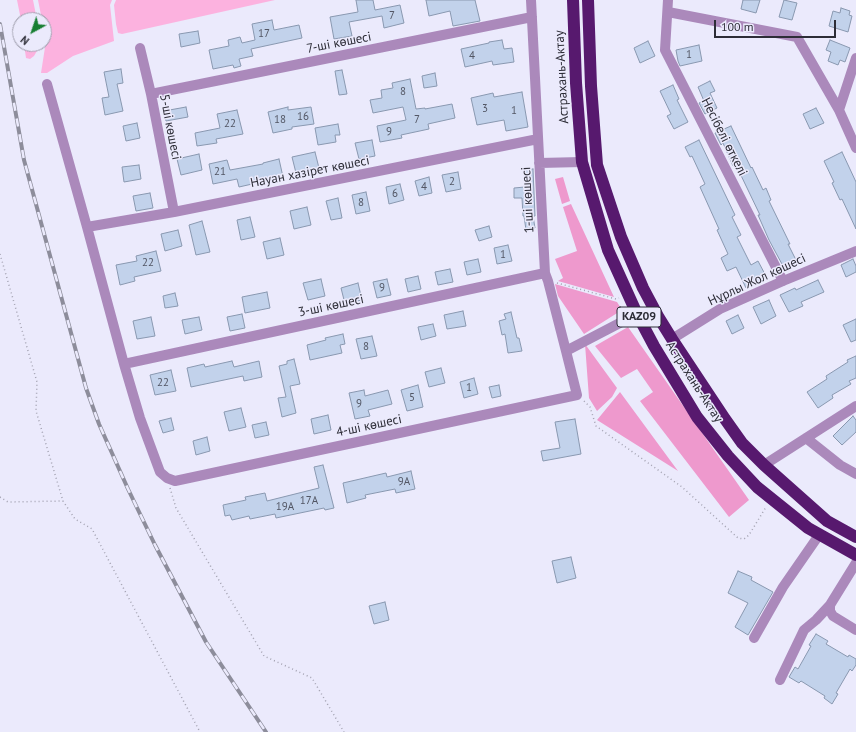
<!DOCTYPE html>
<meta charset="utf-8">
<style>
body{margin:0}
#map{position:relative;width:856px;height:732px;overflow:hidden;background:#ebeafc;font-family:"PT Sans",sans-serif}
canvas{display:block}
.north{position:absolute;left:12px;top:12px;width:40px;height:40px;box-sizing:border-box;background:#ebeafc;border:1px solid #9f9ead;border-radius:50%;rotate:220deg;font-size:11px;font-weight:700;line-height:16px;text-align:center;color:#2d2d37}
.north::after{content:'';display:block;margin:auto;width:14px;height:18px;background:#177e32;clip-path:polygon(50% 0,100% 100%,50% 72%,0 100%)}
.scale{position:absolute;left:714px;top:20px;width:122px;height:18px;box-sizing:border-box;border:2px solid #2d2d37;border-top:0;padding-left:5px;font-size:12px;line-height:14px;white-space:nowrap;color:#2d2d37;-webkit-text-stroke:3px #ebeafc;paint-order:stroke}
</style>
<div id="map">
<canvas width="856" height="732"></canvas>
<div class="north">N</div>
<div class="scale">100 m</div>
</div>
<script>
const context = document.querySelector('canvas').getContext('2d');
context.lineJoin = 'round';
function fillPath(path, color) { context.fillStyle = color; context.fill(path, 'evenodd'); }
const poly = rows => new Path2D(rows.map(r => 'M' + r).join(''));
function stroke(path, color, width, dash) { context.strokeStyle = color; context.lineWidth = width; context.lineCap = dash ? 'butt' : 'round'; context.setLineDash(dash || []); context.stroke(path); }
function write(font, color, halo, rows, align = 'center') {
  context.font = font + ' "PT Sans",sans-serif'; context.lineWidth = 3; context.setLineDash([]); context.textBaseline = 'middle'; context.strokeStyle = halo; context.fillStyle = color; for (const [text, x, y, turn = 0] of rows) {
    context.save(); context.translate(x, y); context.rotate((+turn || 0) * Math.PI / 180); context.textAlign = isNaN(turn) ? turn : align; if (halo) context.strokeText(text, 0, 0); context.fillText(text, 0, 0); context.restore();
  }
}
const green = poly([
 [17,0,33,0,37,20,21,20],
 [38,0,112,0,110,5,114,41,73,56,47,73,41,73,46,41,44,29,44,20,42,20],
 [116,0,275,0,122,34,118,33,116,24,114,5],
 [24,44,41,44,34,56,30,59,26,58]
]);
const forest = poly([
 [563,177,570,201,562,204,555,179],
 [571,204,614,297,558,281,563,278,555,259,577,251,563,207],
 [555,284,617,302,622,310,584,334,558,296],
 [628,327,749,500,729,517,640,401,653,392,637,369,621,378,595,346],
 [585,344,617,388,612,397,597,411,589,398],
 [620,392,678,471,597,420]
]);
const building = poly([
 [356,0,373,0,375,10,400,5,404,23,384,28,382,16,349,22,352,36,334,39,330,17,358,12,356,0],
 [426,0,475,0,480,21,453,26,450,11,429,16,426,0],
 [743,0,760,0,756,13,741,9,743,0],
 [784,0,797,3,792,20,779,17,784,0],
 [841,8,850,11,849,15,852,16,848,32,829,26,833,11,840,13,841,8],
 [272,20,274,30,299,25,302,38,251,49,253,56,239,59,241,66,234,68,233,65,213,69,209,50,229,46,228,40,240,37,242,43,255,40,252,24,272,20],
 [198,31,200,43,181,47,179,34,198,31],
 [502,40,504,49,512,48,514,62,493,65,492,61,465,67,461,49,489,43,489,42,502,40],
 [830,40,850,48,845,62,840,60,838,65,828,61,831,52,826,50,830,40],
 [648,41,655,56,640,63,634,48,648,41],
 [699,45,702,61,680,66,678,61,676,50,699,45],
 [121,69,123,83,117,84,123,111,105,115,102,98,109,97,104,72,121,69],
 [342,70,347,94,339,95,335,71,342,70],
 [435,73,437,86,424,88,422,76,435,73],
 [410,79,416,109,425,108,425,109,452,104,455,118,428,124,429,129,401,135,402,138,380,142,377,126,406,120,403,107,373,113,370,100,382,98,381,90,393,88,392,83,410,79],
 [710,81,715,91,710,93,717,108,705,114,699,103,704,101,698,87,710,81],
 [673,85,679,99,677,100,688,122,674,129,667,116,671,114,660,91,673,85],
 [522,92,528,127,506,131,504,120,477,125,471,98,493,93,494,97,522,92],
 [186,107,188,117,166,121,164,111,186,107],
 [288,107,288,110,311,107,314,124,292,127,292,129,273,133,268,112,288,107],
 [816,108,824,123,810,129,803,114,816,108],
 [237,110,243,134,216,139,217,143,197,146,195,133,220,128,217,114,237,110],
 [137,123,140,138,126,141,123,126,137,123],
 [338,124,340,135,335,135,336,142,318,145,315,128,338,124],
 [731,126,751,168,752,167,763,190,766,188,771,200,769,201,790,244,788,244,796,260,783,266,769,240,758,215,760,215,736,165,733,166,723,143,721,145,715,133,731,126],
 [372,140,375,156,359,159,355,143,372,140],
 [699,140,735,215,732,217,741,235,737,237,751,265,758,261,767,278,746,288,736,267,727,271,721,258,728,254,717,230,719,229,700,187,705,184,692,156,690,157,685,147,699,140],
 [315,152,319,168,296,173,292,157,315,152],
 [842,152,856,182,856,229,842,199,840,200,832,183,834,182,824,161,842,152],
 [199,154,202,170,181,175,177,159,199,154],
 [279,159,283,177,239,187,237,179,213,184,209,164,227,160,230,170,263,164,263,163,279,159],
 [139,165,141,179,124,182,122,167,139,165],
 [533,169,535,216,533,216,535,228,526,230,524,216,523,216,522,198,514,198,514,188,525,187,524,170,533,169],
 [458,172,461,189,446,192,442,175,458,172],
 [429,177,432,193,419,196,415,181,429,177],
 [400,184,404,200,389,204,386,187,400,184],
 [366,192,370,211,356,214,352,195,366,192],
 [150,193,153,208,136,211,133,196,150,193],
 [338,198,342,218,331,220,326,201,338,198],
 [307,207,311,225,294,229,290,211,307,207],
 [250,217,255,237,241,240,237,220,250,217],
 [202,221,210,252,196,255,189,225,202,221],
 [489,226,492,237,479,241,475,230,489,226],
 [178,230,182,246,165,251,161,234,178,230],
 [280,238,284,255,267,259,263,242,280,238],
 [508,245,512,261,497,264,494,248,508,245],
 [156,251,161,271,134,277,135,281,120,285,116,265,137,261,136,256,156,251],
 [478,259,481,272,467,275,464,262,478,259],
 [853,259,856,266,856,272,846,277,841,265,853,259],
 [450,269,453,282,438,285,435,272,450,269],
 [418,276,421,289,408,292,405,279,418,276],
 [321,279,325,296,308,300,303,283,321,279],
 [387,279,391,295,377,298,373,282,387,279],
 [818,280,824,292,801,302,803,306,789,312,780,295,795,288,796,290,818,280],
 [358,283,362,300,345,304,341,288,358,283],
 [267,292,270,308,245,313,242,297,267,292],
 [175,293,178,306,165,308,163,296,175,293],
 [769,300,776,316,761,324,753,307,769,300],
 [463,311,466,326,447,329,444,315,463,311],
 [511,312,517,338,519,338,522,351,508,353,505,334,502,335,499,321,506,319,504,314,511,312],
 [242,314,245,328,230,331,227,317,242,314],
 [738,315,744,328,732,334,726,321,738,315],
 [151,317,155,336,137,339,133,321,151,317],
 [199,317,202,330,185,334,182,320,199,317],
 [856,319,856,340,851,342,843,325,856,319],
 [433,324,436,336,421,340,418,327,433,324],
 [343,334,345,344,340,345,342,353,310,360,307,345,326,340,325,338,343,334],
 [372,336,377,356,361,359,356,339,372,336],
 [856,356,856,378,849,381,851,384,832,395,833,398,818,408,807,392,827,379,826,376,848,362,847,360,856,356],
 [294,359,300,384,290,386,296,413,282,417,278,398,286,397,279,366,287,364,287,361,294,359],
 [232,361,234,367,259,361,262,377,244,381,243,376,191,387,187,368,204,364,205,367,232,361],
 [441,368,445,383,429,387,425,372,441,368],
 [171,370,176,391,155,395,150,375,171,370],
 [474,378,478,394,464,398,460,382,474,378],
 [418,385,423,407,407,411,401,390,418,385],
 [499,385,501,396,492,398,489,387,499,385],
 [364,390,365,396,388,390,392,404,368,410,370,416,355,419,349,393,364,390],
 [241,408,246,427,229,431,224,412,241,408],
 [328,415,331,430,314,434,311,419,328,415],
 [853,416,856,420,856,432,842,445,833,436,853,416],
 [171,418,174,430,163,433,159,421,171,418],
 [575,419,581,454,543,461,541,451,560,448,555,422,575,419],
 [266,422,269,435,255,438,252,425,266,422],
 [207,437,210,451,196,455,193,441,207,437],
 [323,465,334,508,325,510,324,508,276,518,275,514,250,519,249,516,232,520,230,515,225,516,223,505,246,500,245,497,265,493,267,501,319,488,314,467,323,465],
 [411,471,415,489,396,493,395,489,365,495,366,498,347,503,343,483,386,473,387,477,411,471],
 [571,557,576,578,557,583,552,561,571,557],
 [738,571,752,577,751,580,773,592,748,635,735,627,748,603,728,593,738,571],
 [385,602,389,620,374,624,369,606,385,602],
 [816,634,828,641,826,644,848,657,849,655,856,659,856,665,852,671,850,669,836,693,838,694,832,704,824,698,825,696,801,681,799,683,789,677,795,667,798,669,811,646,809,645,816,634]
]);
const path = poly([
 [0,254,37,382,36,411,63,501,75,519,92,529,200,732],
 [557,283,616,299,619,298],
 [584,401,590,407,596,426,682,487,738,538,744,539,749,535,766,507],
 [170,488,176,508,264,656,312,678,344,732],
 [0,497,8,502,63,501]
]);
const minor = poly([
 [668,0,665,50,783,281],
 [668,12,797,37,839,110,856,148],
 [140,48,151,94,174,212],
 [47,84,87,227,124,364,140,418,160,472,167,478,175,481,577,395,566,351,548,281,545,273,531,0],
 [151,94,532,17],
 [839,110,856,58],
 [539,163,582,162],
 [87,227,174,212,538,139],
 [672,339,720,309,783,281,856,251],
 [566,351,637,314],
 [124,364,545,273],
 [806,438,840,465,856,474],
 [764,465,856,406],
 [856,563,830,605,830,611,833,616,856,630],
 [754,638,783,587,819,535],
 [780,680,804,630,816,620,830,605]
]);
const highway = poly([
 [573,0,576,83,582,162,608,250,637,314,654,346,697,417,728,456,757,487,808,528,856,555],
 [588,0,591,86,597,165,621,237,643,288,659,318,672,339,725,419,742,443,764,465,827,521,856,537]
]);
const rail = poly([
 [0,24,24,160,86,388,99,424,128,489,155,545,206,642,266,732]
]);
const numberNames = [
 ["7",392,16],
 ["17",264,34],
 ["1",689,55],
 ["4",472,56],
 ["8",403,92],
 ["3",485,109],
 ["1",514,111],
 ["16",303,117],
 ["18",280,120],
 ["7",417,120],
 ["22",230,124],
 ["9",389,132],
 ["21",220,172],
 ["2",452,182],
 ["4",424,187],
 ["6",395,194],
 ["8",361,203],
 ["1",503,255],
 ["22",148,263],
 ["9",382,288],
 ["8",366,347],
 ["22",163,383],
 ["1",469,388],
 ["5",412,398],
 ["9",359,404],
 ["9А",404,482],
 ["17А",309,501],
 ["19А",285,507]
];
const shields = [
 [639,317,44]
];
const shieldNames = [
 ["KAZ09",639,317]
];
const streetNames = [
 ["7-шi көшесі",339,43,-11],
 ["Астрахань-Актау",562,77,-93],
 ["5-шi көшесі",170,127,79],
 ["Несібелі өткелі",724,137,63],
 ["Науан хазірет көшесі",310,172,-11],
 ["1-шi көшесі",528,200,-93],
 ["Нұрлы Жол көшесі",757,280,-25],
 ["3-шi көшесі",331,306,-12],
 ["Астрахань-Актау",694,382,57],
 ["4-шi көшесі",369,426,-12]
];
fillPath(green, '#fcb2df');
fillPath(forest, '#ee99cd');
fillPath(building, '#c2d2eb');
stroke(building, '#8998b0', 1);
stroke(path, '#a4a3b2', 1.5, [1, 3]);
stroke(minor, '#ab89bb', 10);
stroke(highway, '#57196e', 12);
stroke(rail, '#8d8d9b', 4);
stroke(rail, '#ebeafc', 2.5, [8]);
write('11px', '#525664', null, numberNames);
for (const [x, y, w] of shields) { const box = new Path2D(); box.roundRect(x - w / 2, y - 10, w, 20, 3); context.fillStyle = '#ebeafc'; context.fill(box); stroke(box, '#2d2d37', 1); }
write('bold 12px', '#2d2d37', null, shieldNames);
write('13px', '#2d2d37', '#ebeafc', streetNames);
</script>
